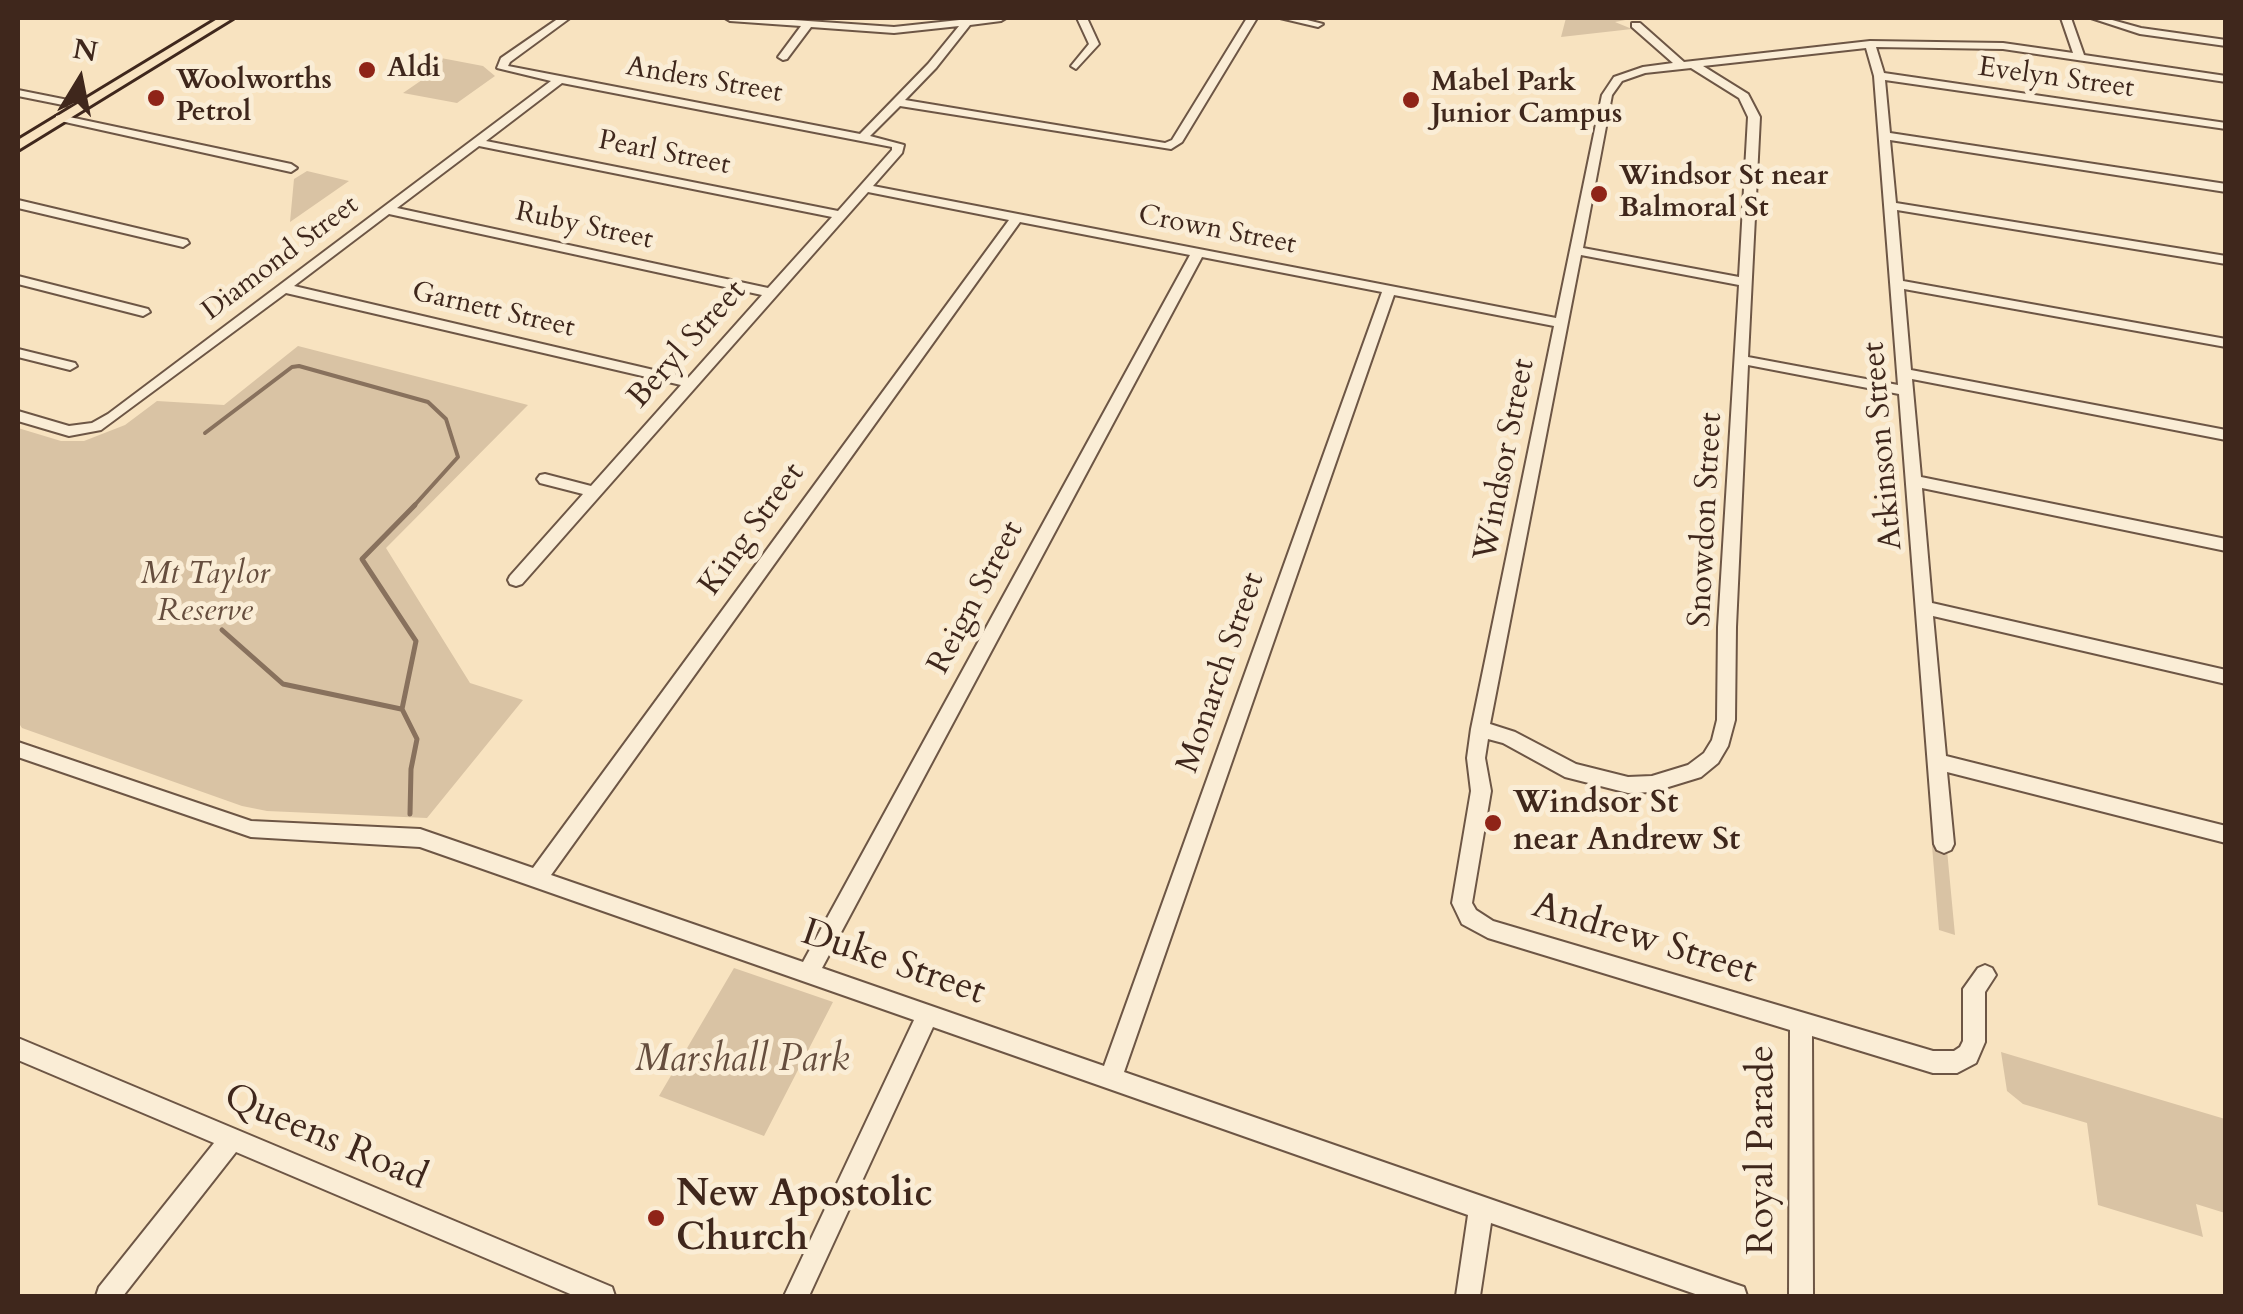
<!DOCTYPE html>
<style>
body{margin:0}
#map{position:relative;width:2243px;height:1314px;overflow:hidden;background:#f8e3c0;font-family:Cardo,serif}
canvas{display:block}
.frame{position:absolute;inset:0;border:20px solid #3f271c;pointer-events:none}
.north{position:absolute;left:30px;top:30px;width:100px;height:100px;-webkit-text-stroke:8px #faedd6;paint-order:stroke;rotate:10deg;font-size:28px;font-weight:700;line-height:40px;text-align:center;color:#3f271c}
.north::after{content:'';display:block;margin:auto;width:35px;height:45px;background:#3f271c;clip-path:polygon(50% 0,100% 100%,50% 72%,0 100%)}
</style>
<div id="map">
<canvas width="2243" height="1314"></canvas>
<div class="frame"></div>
<div class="north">N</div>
</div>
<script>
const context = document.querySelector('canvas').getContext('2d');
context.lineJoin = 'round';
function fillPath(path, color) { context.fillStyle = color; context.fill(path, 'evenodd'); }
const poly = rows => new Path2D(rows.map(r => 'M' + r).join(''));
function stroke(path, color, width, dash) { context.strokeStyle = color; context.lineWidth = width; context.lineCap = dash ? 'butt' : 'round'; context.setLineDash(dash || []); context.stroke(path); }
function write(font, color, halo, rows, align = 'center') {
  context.font = font + ' Cardo,serif'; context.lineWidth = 10; context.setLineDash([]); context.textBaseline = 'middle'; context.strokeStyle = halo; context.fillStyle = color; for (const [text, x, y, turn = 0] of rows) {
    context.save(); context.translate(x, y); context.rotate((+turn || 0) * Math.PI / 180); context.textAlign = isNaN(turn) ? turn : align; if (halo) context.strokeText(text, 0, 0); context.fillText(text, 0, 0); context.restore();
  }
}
const green = poly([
 [1566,18,1636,18,1615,22,1632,29,1561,37],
 [441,58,483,66,495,76,457,103,403,93,435,71,427,68],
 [307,171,349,181,290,222,294,179],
 [298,346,528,405,386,548,470,683,523,700,427,818,267,811,242,806,22,728,18,722,18,428,61,441,84,441,125,425,157,401,224,405],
 [1932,846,1947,850,1955,935,1939,930],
 [734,968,833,1002,764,1136,659,1096],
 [2001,1052,2225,1119,2225,1213,2196,1204,2203,1237,2098,1205,2087,1123,2023,1104,2007,1091]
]);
const streamFar1 = poly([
 [205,433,292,367,299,366,428,402,446,419,458,457,412,508]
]);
const stream = poly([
 [222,630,283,684,401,709],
 [410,814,411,769,417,739,402,709,416,641,362,559,415,505]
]);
const minor = poly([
 [559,18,570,18,510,62,508,66,860,134,928,64,959,26,894,33,811,27,787,59,783,60,778,57,801,26,730,21,725,18,765,18,894,27,978,18,1006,18,1001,21,970,25,936,68,905,100,1165,143,1172,140,1247,18,1257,18,1182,142,1171,149,900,106,870,136,904,145,902,153,873,186,1556,318,1602,95,1614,77,1643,67,1673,63,1632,27,1632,23,1640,23,1684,62,1870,41,2003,43,2073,53,2061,18,2071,18,2084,55,2226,76,2226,82,2003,49,1876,47,1884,73,2226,123,2226,129,1885,80,1890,133,2226,184,2226,192,1890,140,1896,203,2226,256,2226,264,1897,210,1903,281,2226,339,2226,347,1904,289,1911,370,2226,430,2226,440,1912,379,1921,477,2226,539,2226,551,1922,488,1932,603,2226,670,2226,684,1933,616,1946,756,2226,826,2226,843,1947,772,1954,844,1951,850,1944,853,1937,850,1934,844,1899,394,1748,365,1736,627,1735,720,1728,746,1718,763,1701,777,1652,792,1628,793,1565,777,1503,743,1488,739,1485,758,1491,791,1472,903,1476,910,1493,921,1933,1051,1954,1051,1960,1047,1963,1041,1963,989,1978,968,1985,965,1992,968,1996,975,1985,992,1985,1042,1976,1063,1957,1073,1933,1073,1812,1036,1813,1296,1789,1296,1790,1030,1488,938,1462,924,1452,903,1471,791,1467,758,1471,729,1554,326,1394,295,1124,1072,1735,1284,1744,1287,1747,1296,1701,1296,1491,1223,1480,1296,1456,1296,1468,1215,933,1027,809,1296,784,1296,914,1020,420,847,251,837,18,757,18,742,251,821,420,829,533,868,1009,220,868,192,522,584,516,586,510,584,508,580,510,576,583,494,540,483,537,479,540,475,545,474,591,486,681,385,286,293,101,430,69,436,18,421,18,411,69,426,92,423,108,414,551,81,497,68,501,58,559,18],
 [1866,48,1874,76,1898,385,1748,357,1760,117,1748,94,1703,66,1866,48],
 [1691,68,1739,98,1748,117,1739,277,1583,248,1612,95,1622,81,1645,73,1691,68],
 [562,83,892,147,892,150,838,211,486,141,562,83],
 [479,146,832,217,768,288,397,208,479,146],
 [389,214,762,295,688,378,294,286,389,214],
 [1020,222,1190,255,803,962,551,875,1020,222],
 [1581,255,1739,285,1718,627,1717,720,1712,740,1704,753,1688,765,1652,776,1628,777,1576,764,1515,732,1490,724,1581,255],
 [1202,257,1382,292,1104,1066,822,968,1202,257],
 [1077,18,1087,18,1099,44,1076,69,1071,66,1089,44,1077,18],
 [1280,18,1299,18,1323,24,1318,27,1280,18],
 [2091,18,2105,18,2141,28,2226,40,2226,46,2140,34,2091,18],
 [18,90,68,100,74,103,68,106,18,96,18,90],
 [60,115,291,164,297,168,291,172,56,120,56,116,60,115],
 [18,200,187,240,189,243,183,247,18,208,18,200],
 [18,276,148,309,150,312,143,316,18,284,18,276],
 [18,349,75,363,77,366,70,370,18,357,18,349],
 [18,1038,612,1287,615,1296,575,1296,236,1152,123,1296,96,1296,99,1287,214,1143,18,1060,18,1038]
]);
const major = poly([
 [219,18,233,18,18,150,18,140,219,18]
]);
const markers = [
 [367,70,10,"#8f2418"],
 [156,98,10,"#8f2418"],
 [1411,100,10,"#8f2418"],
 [1599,194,10,"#8f2418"],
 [1493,823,10,"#8f2418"],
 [656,1218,10,"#8f2418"]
];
const farPoinames = [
 ["Aldi",387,70],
 ["Woolworths",176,82],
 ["Petrol",176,114],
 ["Mabel Park",1431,84],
 ["Junior Campus",1431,116],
 ["Windsor St near",1619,178],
 ["Balmoral St",1619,210]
];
const farStreetnames = [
 ["Evelyn Street",2056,79,8],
 ["Anders Street",704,81,10],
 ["Pearl Street",664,154,11],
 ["Ruby Street",584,227,12],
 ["Crown Street",1217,231,11],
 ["Diamond Street",281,259,-37],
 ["Garnett Street",493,311,13]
];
const streetNames = [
 ["Beryl Street",688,345,-48],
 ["Atkinson Street",1884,446,-95],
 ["Windsor Street",1506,460,-79],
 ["Snowdon Street",1707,520,-87],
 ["King Street",753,530,-54],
 ["Reign Street",977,598,-62],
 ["Monarch Street",1222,673,-71]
];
const parkNames = [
 ["Mt Taylor",205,576],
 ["Reserve",205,613]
];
const poiNames = [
 ["Windsor St",1513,805],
 ["near Andrew St",1513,842]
];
const nearStreetnames = [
 ["Andrew Street",1644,940,17],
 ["Duke Street",893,964,19],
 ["Queens Road",325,1139,23],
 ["Royal Parade",1763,1150,-90]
];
const nearParknames = [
 ["Marshall Park",742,1061]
];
const nearPoinames = [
 ["New Apostolic",676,1196],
 ["Church",676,1240]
];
fillPath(green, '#d9c3a4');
stroke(streamFar1, '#88715d', 4);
stroke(stream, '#88715d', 5);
stroke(minor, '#6d5645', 4);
stroke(major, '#3f271c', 6);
fillPath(minor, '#faedd6');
fillPath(major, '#f8e3c0');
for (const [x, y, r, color] of markers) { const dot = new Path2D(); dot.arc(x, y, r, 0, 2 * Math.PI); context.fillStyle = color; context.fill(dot); stroke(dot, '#faedd6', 4); }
write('bold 28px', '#3f271c', '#faedd6', farPoinames, 'left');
write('28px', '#3f271c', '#faedd6', farStreetnames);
write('32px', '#3f271c', '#faedd6', streetNames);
write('italic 32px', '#664e3e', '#faedd6', parkNames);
write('bold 32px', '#3f271c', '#faedd6', poiNames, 'left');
write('38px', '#3f271c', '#faedd6', nearStreetnames);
write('italic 38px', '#664e3e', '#faedd6', nearParknames);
write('bold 38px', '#3f271c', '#faedd6', nearPoinames, 'left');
</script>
